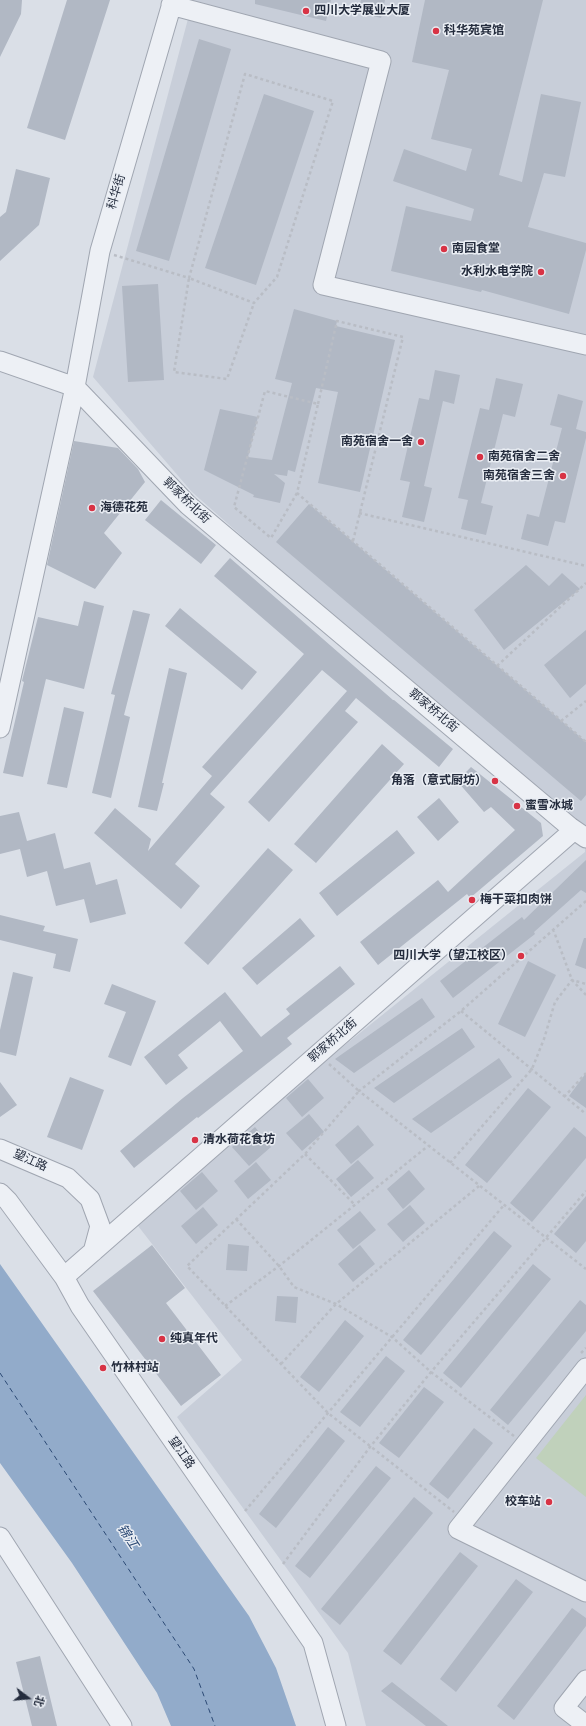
<!DOCTYPE html>
<meta charset="utf-8">
<style>
body{margin:0}
#map{position:relative;width:586px;height:1726px;overflow:hidden;background:#dadfe7;font-family:Jost,"Noto Sans SC",sans-serif}
canvas{display:block}
.north{position:absolute;left:8px;top:1678px;width:40px;height:40px;-webkit-text-stroke:3px #eaeef4;paint-order:stroke;rotate:106deg;font-size:11px;font-weight:700;line-height:16px;text-align:center;color:#242c3d}
.north::after{content:'';display:block;margin:auto;width:14px;height:18px;background:#242c3d;clip-path:polygon(50% 0,100% 100%,50% 72%,0 100%)}
</style>
<div id="map">
<canvas width="586" height="1726"></canvas>
<div class="north">北</div>
</div>
<script>
const context = document.querySelector('canvas').getContext('2d');
context.lineJoin = 'round';
function fillPath(path, color) { context.fillStyle = color; context.fill(path, 'evenodd'); }
const poly = rows => new Path2D(rows.map(r => 'M' + r).join(''));
function stroke(path, color, width, dash) { context.strokeStyle = color; context.lineWidth = width; context.lineCap = dash ? 'butt' : 'round'; context.setLineDash(dash || []); context.stroke(path); }
function write(font, color, halo, rows, align = 'center') {
  context.font = font + ' Jost,"Noto Sans SC",sans-serif'; context.lineWidth = 3; context.setLineDash([]); context.textBaseline = 'middle'; context.strokeStyle = halo; context.fillStyle = color; for (const [text, x, y, turn = 0] of rows) {
    context.save(); context.translate(x, y); context.rotate((+turn || 0) * Math.PI / 180); context.textAlign = isNaN(turn) ? turn : align; if (halo) context.strokeText(text, 0, 0); context.fillText(text, 0, 0); context.restore();
  }
}
const built = poly([
 [193,0,586,0,586,1726,366,1726,348,1653,177,1417,242,1360,135,1222,325,1061,585,852,584,837,570,827,192,492,93,377]
]);
const green = poly([
 [586,1395,586,1497,536,1458]
]);
const water = poly([
 [0,1264,249,1616,276,1668,296,1726,171,1726,157,1693,72,1563,0,1463]
]);
const ferry = poly([
 [0,1373,194,1669,215,1726]
]);
const building = poly([
 [0,0,22,0,21,14,0,57],
 [67,0,110,0,65,140,27,128],
 [255,0,331,0,326,21,255,4],
 [361,0,385,0,381,18,358,12],
 [425,0,543,0,499,175,522,182,541,94,581,102,565,177,544,173,528,227,586,243,586,250,569,314,482,290,481,292,391,271,406,206,471,221,474,209,393,181,404,149,466,171,472,149,431,139,449,70,412,62],
 [199,39,231,49,169,261,136,251],
 [264,94,314,111,256,285,205,268],
 [16,169,50,178,39,225,0,261,0,217,6,212],
 [158,284,164,380,128,382,122,286],
 [294,309,337,321,336,326,395,340,360,492,318,483,338,392,316,388,295,472,288,470,287,476,274,474,285,483,280,503,253,497,254,495,204,470,220,409,258,417,248,457,272,460,292,383,275,379],
 [435,370,460,375,454,404,443,401,424,486,432,488,424,522,402,517,410,482,400,480,419,398,429,400],
 [496,378,523,384,515,417,503,414,481,503,493,506,486,535,461,529,468,500,458,498,480,408,489,410],
 [558,394,583,401,576,429,586,432,586,438,565,523,555,521,548,546,521,539,527,514,539,517,562,428,550,425],
 [74,441,118,448,138,469,145,482,104,533,122,553,95,589,47,565],
 [161,500,216,545,201,564,145,520],
 [309,504,586,742,586,795,581,801,276,542],
 [230,558,393,700,394,700,453,749,439,767,356,698,345,711,358,722,269,822,248,802,347,691,322,670,210,794,225,807,175,864,200,886,181,909,94,833,115,808,151,839,148,851,212,776,202,767,304,654,214,576],
 [526,565,549,586,562,573,580,589,504,650,474,610],
 [84,601,104,606,84,689,46,679,23,777,3,773,24,682,22,681,38,617,78,626],
 [180,608,257,672,242,690,165,626],
 [133,610,150,614,124,715,130,717,111,798,92,793,115,695,111,694],
 [586,630,586,684,570,698,544,665],
 [169,668,187,673,162,783,164,783,157,811,138,807],
 [64,707,84,712,67,788,47,784],
 [382,744,404,764,316,863,294,844],
 [471,767,541,823,543,836,470,898,467,894,378,965,360,942,438,880,448,892,515,830,491,807,484,812,457,781],
 [439,798,459,822,438,841,417,817],
 [19,812,27,841,55,833,64,869,90,862,96,885,117,879,126,914,90,923,84,899,56,906,47,871,27,877,20,849,0,854,0,816],
 [397,830,415,853,337,916,319,893],
 [268,848,293,870,208,965,184,943],
 [586,860,586,893,581,890,534,932,535,934,453,998,440,981,522,917,524,920],
 [0,915,45,926,43,931,78,939,70,972,53,968,56,954,0,940],
 [300,918,315,936,257,985,242,968],
 [584,938,586,938,586,969,575,965],
 [528,961,556,975,525,1037,498,1024],
 [340,966,355,984,287,1038,292,1044,198,1118,197,1117,134,1168,120,1151,183,1098,243,1051,220,1021,178,1055,188,1068,166,1085,144,1057,225,992,261,1037,290,1014,286,1009],
 [13,972,33,977,16,1056,0,1052,0,1030],
 [112,984,156,1001,131,1066,108,1057,126,1012,104,1004],
 [422,998,435,1017,354,1073,335,1059],
 [462,1028,475,1047,394,1103,374,1088],
 [499,1058,512,1077,431,1133,412,1119],
 [586,1073,586,1108,569,1096],
 [70,1077,104,1090,82,1150,47,1137],
 [308,1079,324,1098,302,1117,286,1098],
 [0,1082,17,1105,0,1117],
 [528,1088,551,1107,487,1183,465,1165],
 [309,1114,324,1132,302,1151,286,1133],
 [358,1125,374,1145,351,1164,335,1145],
 [255,1127,271,1147,249,1166,232,1147],
 [574,1127,586,1137,586,1158,532,1222,510,1203],
 [358,1160,374,1178,351,1197,336,1179],
 [256,1162,271,1180,248,1199,234,1181],
 [409,1170,425,1189,403,1209,387,1189],
 [202,1172,218,1191,196,1210,180,1191],
 [586,1196,586,1241,576,1253,554,1234],
 [410,1205,425,1223,403,1242,387,1224],
 [203,1207,218,1225,196,1244,181,1226],
 [360,1211,376,1230,353,1249,337,1230],
 [494,1231,512,1246,421,1355,403,1340],
 [228,1244,249,1246,247,1271,226,1270],
 [152,1245,185,1288,166,1303,221,1375,181,1406,93,1291],
 [360,1245,375,1264,353,1282,338,1264],
 [533,1264,551,1279,461,1388,443,1373],
 [277,1296,298,1297,296,1323,275,1321],
 [580,1300,586,1305,586,1331,508,1425,490,1410],
 [345,1320,364,1336,319,1392,300,1377],
 [386,1356,405,1371,360,1427,340,1412],
 [424,1387,444,1402,399,1458,379,1443],
 [328,1427,345,1441,276,1528,259,1514],
 [474,1428,493,1443,448,1499,429,1484],
 [376,1466,391,1478,310,1578,295,1566],
 [414,1497,433,1513,340,1625,321,1609],
 [460,1552,478,1566,401,1665,383,1651],
 [516,1579,533,1592,456,1692,440,1679],
 [572,1608,586,1618,586,1626,514,1720,497,1706],
 [40,1656,57,1726,32,1726,16,1662],
 [392,1682,448,1726,426,1726,381,1691]
]);
const path = poly([
 [114,255,189,278,245,74,333,101,277,277,254,303,189,278,174,372,227,379,254,303],
 [318,404,337,321,403,337,353,541],
 [297,493,271,538,234,507,265,391,318,404,297,493,586,742],
 [359,513,586,566],
 [497,666,586,583],
 [561,721,586,701],
 [586,901,461,1011,359,1091,586,1269],
 [553,929,572,980,586,995],
 [461,1011,586,1114],
 [329,1064,359,1091,305,1154,187,1266,328,1413,454,1512],
 [564,1097,586,1073],
 [305,1154,355,1205],
 [450,1163,532,1069,544,1039,555,1002,572,980,586,984],
 [236,1219,279,1266,294,1287,336,1304,392,1337,431,1372,514,1436],
 [225,1306,279,1266,428,1146],
 [581,1353,586,1348],
 [281,1364,336,1304,479,1186],
 [245,1511,504,1205],
 [283,1564,370,1447,431,1372,586,1191]
]);
const minor = poly([
 [171,5,381,61,323,285,586,345],
 [0,361,75,387,188,505,570,827,586,838],
 [0,728,75,387,100,251,173,0],
 [0,1149,68,1178,90,1199,100,1226,93,1252],
 [0,1193,8,1201,64,1277,80,1306,313,1643,336,1726],
 [64,1277,574,830],
 [586,1368,458,1529,586,1592],
 [0,1537,122,1726],
 [586,1680,564,1708,586,1725]
]);
const markers = [
 [306,11,4,"#d83345"],
 [436,31,4,"#d83345"],
 [444,249,4,"#d83345"],
 [541,272,4,"#d83345"],
 [421,442,4,"#d83345"],
 [480,457,4,"#d83345"],
 [563,476,4,"#d83345"],
 [92,508,4,"#d83345"],
 [495,781,4,"#d83345"],
 [517,806,4,"#d83345"],
 [472,900,4,"#d83345"],
 [521,956,4,"#d83345"],
 [195,1140,4,"#d83345"],
 [162,1339,4,"#d83345"],
 [103,1368,4,"#d83345"],
 [549,1502,4,"#d83345"]
];
const poiNames = [
 ["四川大学展业大厦",314,11],
 ["科华苑宾馆",444,31],
 ["南园食堂",452,249],
 ["水利水电学院",533,272,"right"],
 ["南苑宿舍一舍",413,442,"right"],
 ["南苑宿舍二舍",488,457],
 ["南苑宿舍三舍",555,476,"right"],
 ["海德花苑",100,508],
 ["角落（意式厨坊）",487,781,"right"],
 ["蜜雪冰城",525,806],
 ["梅干菜扣肉饼",480,900],
 ["四川大学（望江校区）",513,956,"right"],
 ["清水荷花食坊",203,1140],
 ["纯真年代",170,1339],
 ["竹林村站",111,1368],
 ["校车站",541,1502,"right"]
];
const streetNames = [
 ["科华街",117,192,-74],
 ["郭家桥北街",186,501,44],
 ["郭家桥北街",433,711,40],
 ["郭家桥北街",333,1041,-41],
 ["望江路",30,1161,24],
 ["望江路",181,1453,55]
];
const waterNames = [
 ["锦江",127,1537,57]
];
fillPath(built, '#c8ced9');
fillPath(green, '#c0d1bb');
fillPath(water, '#92abca');
stroke(ferry, '#2b4974', 1, [5, 4]);
fillPath(building, '#b1b8c4');
stroke(minor, '#a0a6b1', 21);
stroke(path, '#b9bdc5', 2.5, [3, 3]);
stroke(minor, '#edf0f5', 19);
for (const [x, y, r, color] of markers) { const dot = new Path2D(); dot.arc(x, y, r, 0, 2 * Math.PI); context.fillStyle = color; context.fill(dot); stroke(dot, '#eaeef4', 1.5); }
write('bold 12px', '#242c3d', '#eaeef4', poiNames, 'left');
write('12px', '#242c3d', '#eaeef4', streetNames);
write('italic 13px', '#2b4974', '#eaeef4', waterNames);
</script>
